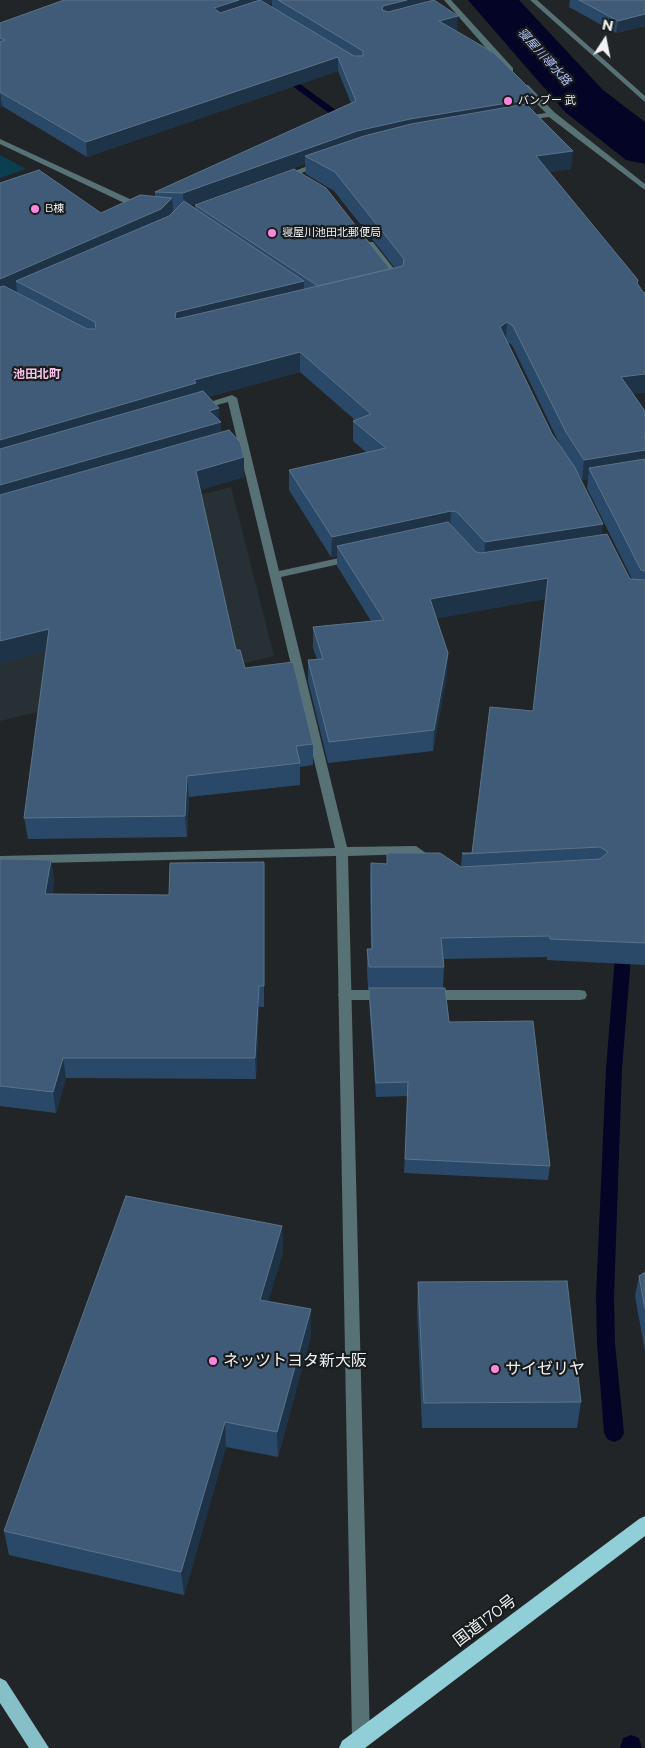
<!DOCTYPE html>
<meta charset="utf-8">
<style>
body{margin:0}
#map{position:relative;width:645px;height:1748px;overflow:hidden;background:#222527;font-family:Montserrat,sans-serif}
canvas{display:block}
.north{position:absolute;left:580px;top:15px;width:50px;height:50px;-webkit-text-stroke:4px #191c1d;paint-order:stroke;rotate:11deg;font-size:14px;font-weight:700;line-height:20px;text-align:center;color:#f0f2f4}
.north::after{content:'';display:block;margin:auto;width:18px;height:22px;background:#f0f2f4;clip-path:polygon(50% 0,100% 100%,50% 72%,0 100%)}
</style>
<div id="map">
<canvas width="645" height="1748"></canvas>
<div class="north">N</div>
</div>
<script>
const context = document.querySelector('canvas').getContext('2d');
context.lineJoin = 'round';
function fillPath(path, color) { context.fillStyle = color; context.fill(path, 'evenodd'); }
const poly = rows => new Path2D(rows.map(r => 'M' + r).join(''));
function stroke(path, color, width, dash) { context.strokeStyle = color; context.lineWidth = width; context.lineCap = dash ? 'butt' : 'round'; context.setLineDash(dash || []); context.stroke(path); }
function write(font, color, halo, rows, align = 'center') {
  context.font = font + ' Montserrat,"Noto Sans JP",sans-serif'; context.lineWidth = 4.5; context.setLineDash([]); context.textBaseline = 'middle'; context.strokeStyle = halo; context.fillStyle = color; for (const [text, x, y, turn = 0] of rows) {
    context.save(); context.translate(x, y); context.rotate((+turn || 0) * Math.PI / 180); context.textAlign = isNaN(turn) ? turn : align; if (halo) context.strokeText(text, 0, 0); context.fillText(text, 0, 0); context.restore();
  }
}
const built = poly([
 [231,487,274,656,0,721,0,546]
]);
const green = poly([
 [0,155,26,169,0,178]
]);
const stream = poly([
 [282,71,351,121,351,125,345,125,279,76,278,74,282,71],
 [624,938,629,940,632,944,622,1069,614,1297,615,1343,624,1433,621,1439,614,1442,607,1439,604,1433,597,1343,596,1297,606,1069,616,944,619,940,624,938],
 [631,1735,639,1738,642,1748,620,1748,623,1738,631,1735]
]);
const river = poly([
 [468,0,519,0,603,90,645,122,645,164,626,160,565,112,468,0]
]);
const service = poly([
 [345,990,385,990,390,991,392,995,390,999,385,1000,345,1000,340,999,338,995,340,991,345,990],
 [430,990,580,990,585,991,587,995,585,999,580,1000,430,1000,425,999,423,995,425,991,430,990]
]);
const minor = poly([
 [444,0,451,0,513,68,513,72,507,72,444,0],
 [530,0,537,0,645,96,645,102,530,0],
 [522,85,528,85,554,112,645,184,645,190,549,117,520,121,520,117,546,113,522,89,522,85],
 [0,139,145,206,146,208,139,210,0,144,0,139],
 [318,162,325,164,286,179,279,177,318,162],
 [367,242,373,242,402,279,402,283,396,283,367,246,367,242],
 [232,395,237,398,279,571,353,555,358,558,353,561,281,577,347,847,416,846,440,863,438,866,430,866,413,854,348,856,370,1739,367,1745,361,1748,355,1745,352,1739,336,856,0,864,0,856,335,848,228,402,199,410,194,407,232,395]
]);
const primary = poly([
 [0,1678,6,1681,49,1748,29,1748,0,1703,0,1678]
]);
const trunk = poly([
 [645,1516,645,1536,365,1748,339,1748,342,1741,639,1519,645,1516]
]);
const wall = poly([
 [64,0,426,0,426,2,457,30,456,31,536,95,535,110,533,110,571,169,549,172,638,280,634,395,645,411,645,965,547,960,547,957,443,959,444,967,443,988,449,1022,550,1166,548,1180,404,1173,408,1096,376,1097,369,1002,369,988,368,988,367,970,367,949,371,949,370,884,371,863,387,864,387,853,461,867,462,853,472,853,533,711,545,599,437,618,447,674,433,751,328,763,308,681,308,660,317,659,313,648,313,627,371,621,337,566,337,556,331,557,289,490,289,470,366,452,353,441,353,421,355,420,300,372,208,397,219,408,219,421,221,422,221,433,244,477,200,490,236,650,245,668,313,744,313,765,300,767,300,785,189,797,187,837,28,839,24,818,46,651,0,663,0,183,101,213,155,196,155,192,351,103,338,71,87,157,2,106,0,107,0,23],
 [272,3,272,7,268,4],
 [305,164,306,174,334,191,395,268,390,269,195,205,195,208,191,205],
 [507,342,512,345,561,447,552,434],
 [577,472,582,480,588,479,587,488,632,579,630,579,601,534],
 [570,0,645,0,645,26,616,33,569,7],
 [0,859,51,860,54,881,52,894,169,895,264,883,264,1007,259,1007,256,1079,66,1078,56,1113,0,1106],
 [282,1226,283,1252,268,1301,311,1335,278,1457,226,1447,184,1595,9,1555,4,1531],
 [645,1272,645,1352,635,1296,639,1276],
 [418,1282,581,1402,577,1428,422,1428,417,1308]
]);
const shadedWall = poly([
 [239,0,272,0,272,3,214,22,214,8],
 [407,0,426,0,425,9,383,20,383,6],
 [645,14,645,26,616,33,618,21],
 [458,16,457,30,438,35,439,21],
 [338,57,338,71,87,157,86,142],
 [0,92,2,106,0,107],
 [536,95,535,110,519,114,305,156,305,164,184,208,183,193,357,131,410,119,518,100],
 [573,151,571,169,535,175,536,156],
 [172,198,174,217,16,281,17,292,0,299,0,279],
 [304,281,304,300,176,337,175,318,176,312],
 [507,322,506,341,500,327],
 [300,352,300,372,197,400,0,460,0,440,194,380],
 [645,374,645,393,619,396,621,377],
 [219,408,219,423,221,422,222,442,0,506,0,485],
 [644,434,645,434,645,470,589,468,588,479,582,480,584,460],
 [244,457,244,477,197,491,196,471],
 [451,511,450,531,337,546,337,556,331,557,332,537],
 [603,524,600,545,484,563,485,542],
 [548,578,545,599,429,620,430,599],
 [49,629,52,650,0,663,0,641],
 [448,653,447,674,433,751,434,730],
 [187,776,189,797,187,837,185,816],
 [51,860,54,881,48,915,45,894],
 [259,986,259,1007,256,1079,255,1058],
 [63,1058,66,1078,56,1113,53,1092],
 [282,1226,283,1252,261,1325,260,1300],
 [311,1309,311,1335,278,1457,277,1432],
 [225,1422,226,1447,184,1595,181,1572]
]);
const building = poly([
 [64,0,239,0,214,8,220,13,260,0,354,56,363,56,363,51,278,0,407,0,383,6,382,10,388,12,434,0,458,16,439,21,494,53,536,95,518,100,520,101,410,119,357,131,183,193,155,192,356,101,338,57,86,142,0,92,0,42,5,40,0,38,0,23,64,0],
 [579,0,645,0,645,14,618,21,579,0],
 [526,104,573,151,536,156,638,280,637,283,643,292,645,293,645,374,621,377,645,411,645,434,644,434,645,437,645,450,584,460,566,432,513,326,507,322,500,327,552,434,574,466,603,524,485,542,457,512,451,511,332,537,289,470,386,448,353,421,371,414,300,352,194,380,196,383,0,440,0,287,4,286,87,329,96,329,95,322,16,281,169,216,184,201,304,281,176,312,175,318,177,319,403,266,404,259,335,172,305,156,364,136,411,124,526,104],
 [294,169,326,188,390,269,318,286,195,205,294,169],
 [39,170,101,213,140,195,172,198,161,209,0,279,0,183,39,170],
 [203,391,219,408,209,411,221,422,0,485,0,449,203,391],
 [229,430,240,442,244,457,196,471,236,650,240,650,245,668,293,662,313,744,296,746,300,763,187,776,185,816,24,818,49,629,0,641,0,495,229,430],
 [645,459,645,571,641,570,589,468,645,459],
 [448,522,476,552,481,553,607,534,630,579,645,580,645,943,550,939,550,936,441,938,444,967,369,967,367,949,372,949,371,863,387,864,387,853,440,853,461,867,600,859,608,852,600,847,463,854,462,853,472,853,490,707,533,711,548,578,430,599,448,653,434,730,329,742,308,660,323,659,313,627,384,620,337,546,448,522],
 [0,859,51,860,45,894,169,895,170,863,264,862,264,986,259,986,255,1058,63,1058,53,1092,0,1086,0,859],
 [369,988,445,988,449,1022,533,1021,550,1166,405,1159,408,1082,376,1083,369,988],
 [126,1196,282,1226,260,1300,311,1309,277,1432,225,1422,181,1572,4,1531,126,1196],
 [645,1272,645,1309,639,1276,645,1272],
 [567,1281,581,1402,424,1403,418,1282,567,1281]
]);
const markers = [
 [508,101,5,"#fe85e0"],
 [35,209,5,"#fe85e0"],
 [272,233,5,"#fe85e0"],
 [213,1361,5,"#fe85e0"],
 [495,1369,5,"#fe85e0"]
];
const farPoinames = [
 ["バンブー 武",518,101],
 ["B棟",45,209],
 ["寝屋川池田北郵便局",282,233]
];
const farWaternames = [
 ["寝屋川導水路",544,57,48]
];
const farNeighbourhoodnames = [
 ["池田北町",37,374]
];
const nearPoinames = [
 ["ネッツトヨタ新大阪",223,1361],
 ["サイゼリヤ",505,1369]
];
const nearStreetnames = [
 ["国道170号",485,1621,-37]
];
fillPath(built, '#273035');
fillPath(green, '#0b3e51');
fillPath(stream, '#040426');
fillPath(river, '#040426');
fillPath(service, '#577175');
fillPath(minor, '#577175');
fillPath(primary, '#86bfc7');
fillPath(trunk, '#90ced8');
fillPath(wall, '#2a4968');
fillPath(shadedWall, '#1e3347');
fillPath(building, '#3f5b77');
stroke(building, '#5b738a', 1);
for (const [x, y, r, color] of markers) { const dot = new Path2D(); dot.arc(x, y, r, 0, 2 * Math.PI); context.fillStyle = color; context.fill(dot); stroke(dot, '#191c1d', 2); }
write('11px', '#f0f2f4', '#191c1d', farPoinames, 'left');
write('italic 12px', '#b1c0f8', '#191c1d', farWaternames);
write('bold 12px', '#f9c2e9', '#191c1d', farNeighbourhoodnames);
write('16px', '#f0f2f4', '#191c1d', nearPoinames, 'left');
write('16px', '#f0f2f4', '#191c1d', nearStreetnames);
</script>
